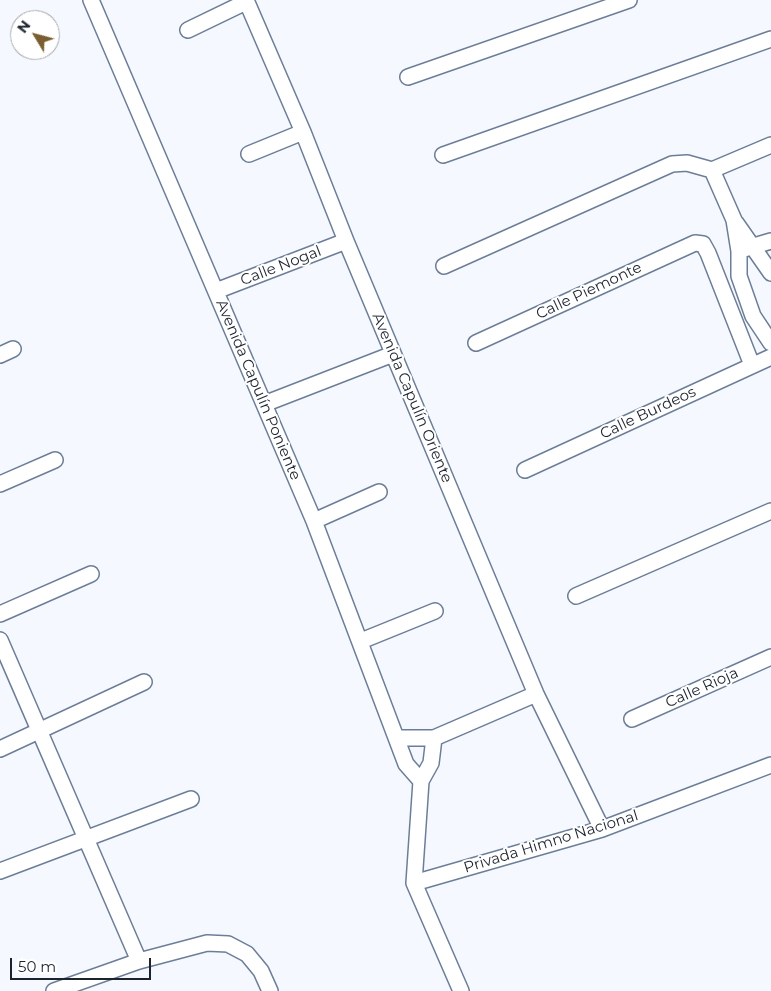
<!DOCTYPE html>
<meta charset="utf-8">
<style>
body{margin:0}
#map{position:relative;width:771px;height:991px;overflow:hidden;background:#f5f9ff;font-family:Montserrat,sans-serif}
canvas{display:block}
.north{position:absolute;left:10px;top:10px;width:50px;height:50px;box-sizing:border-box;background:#fff;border:1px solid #a4a7ab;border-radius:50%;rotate:307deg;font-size:14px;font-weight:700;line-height:20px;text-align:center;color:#1c232e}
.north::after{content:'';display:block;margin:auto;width:18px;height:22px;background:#7a5d30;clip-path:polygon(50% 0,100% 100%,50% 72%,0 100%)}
.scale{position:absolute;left:10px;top:958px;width:141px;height:22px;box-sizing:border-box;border:2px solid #1c232e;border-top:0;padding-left:6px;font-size:15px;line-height:18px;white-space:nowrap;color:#1c232e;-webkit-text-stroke:4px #fff;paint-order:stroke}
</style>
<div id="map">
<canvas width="771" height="991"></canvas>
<div class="north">N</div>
<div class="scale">50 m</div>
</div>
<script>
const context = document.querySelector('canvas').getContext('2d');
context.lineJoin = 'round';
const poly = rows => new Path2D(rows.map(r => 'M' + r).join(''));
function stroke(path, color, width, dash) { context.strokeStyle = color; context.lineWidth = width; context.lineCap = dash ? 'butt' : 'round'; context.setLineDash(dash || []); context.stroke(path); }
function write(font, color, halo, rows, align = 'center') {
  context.font = font + ' Montserrat,sans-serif'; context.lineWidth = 4; context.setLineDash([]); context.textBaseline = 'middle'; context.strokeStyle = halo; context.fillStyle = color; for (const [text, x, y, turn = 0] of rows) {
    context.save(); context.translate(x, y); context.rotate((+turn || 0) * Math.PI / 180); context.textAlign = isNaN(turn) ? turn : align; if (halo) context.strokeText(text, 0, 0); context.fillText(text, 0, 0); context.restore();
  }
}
const minor = poly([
 [91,0,314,521,406,764,421,781],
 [246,0,303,132,346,241,536,694,602,829],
 [188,30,246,2],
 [408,77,629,0],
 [249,154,303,132],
 [443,155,771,39],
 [712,170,734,220,739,251,739,276,753,316,771,343],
 [736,223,771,273],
 [744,249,771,241],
 [444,266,672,164,687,163,712,170,771,145],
 [216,291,346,241],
 [476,343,695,243,703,244,708,253,752,365],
 [0,355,13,349],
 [264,404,393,354],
 [525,470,771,357],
 [0,484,55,460],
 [314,521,379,492],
 [576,596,771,511],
 [0,614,91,574],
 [0,640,139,961],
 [361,641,435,611],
 [632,719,771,657],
 [397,738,434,738,536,694],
 [434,738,431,763,421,781,414,883,461,991],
 [0,749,144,682],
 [0,871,191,799],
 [414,883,602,829,771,765],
 [54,991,139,961,207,943,228,944,247,954,261,971,270,991]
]);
const streetNames = [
 ["Calle Nogal",281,266,-21],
 ["Calle Piemonte",589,291,-25],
 ["Avenida Capulín Poniente",258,390,67],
 ["Avenida Capulín Oriente",412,398,67],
 ["Calle Burdeos",648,413,-25],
 ["Calle Rioja",702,688,-24],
 ["Privada Himno Nacional",551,842,-17]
];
stroke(minor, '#6c7e97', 18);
stroke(minor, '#fff', 15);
write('15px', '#1c232e', '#fff', streetNames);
</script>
